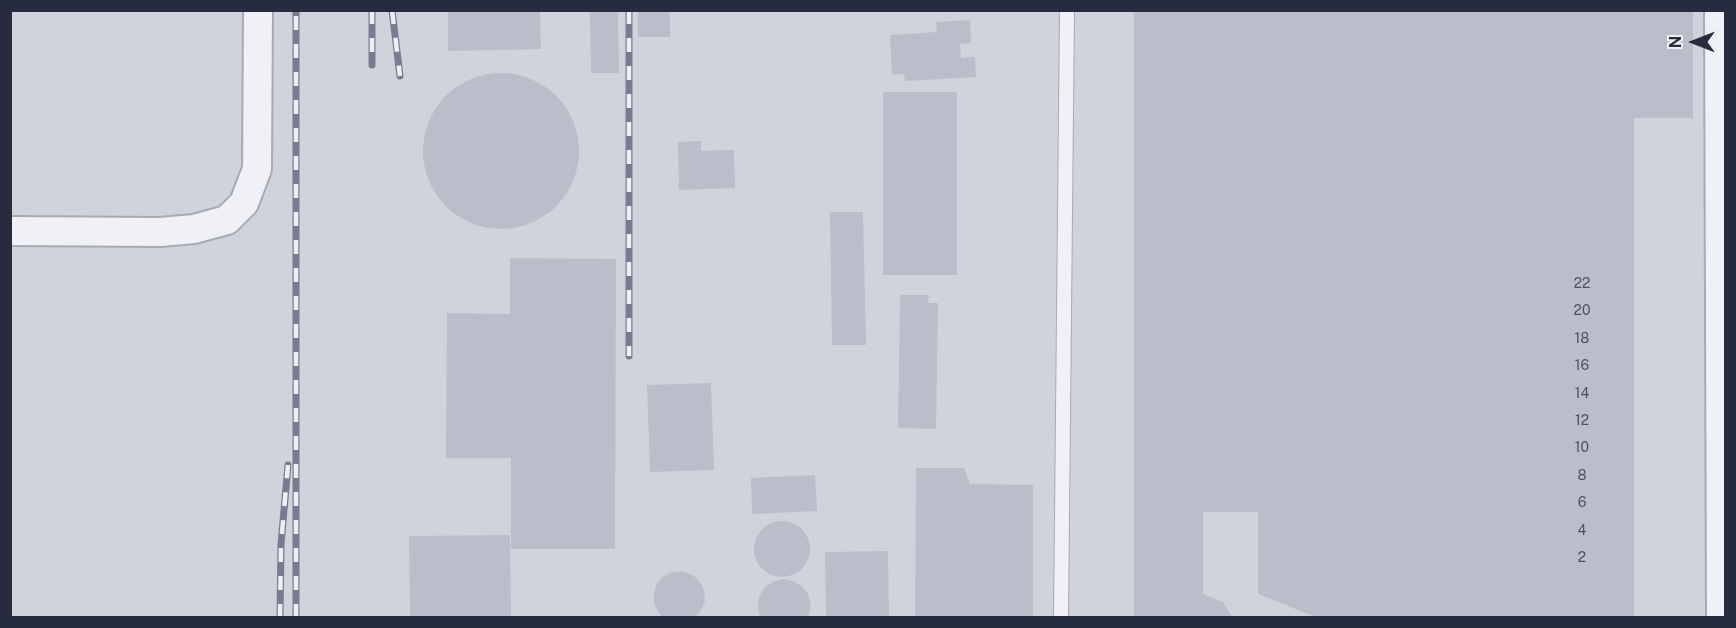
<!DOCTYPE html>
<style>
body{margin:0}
#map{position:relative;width:1736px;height:628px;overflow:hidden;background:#dee0e7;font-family:"Public Sans",sans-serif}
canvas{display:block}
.frame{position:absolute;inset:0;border:12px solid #272b3e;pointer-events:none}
.north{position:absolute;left:1664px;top:12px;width:60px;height:60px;-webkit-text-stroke:4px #edeff5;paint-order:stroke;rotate:270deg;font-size:16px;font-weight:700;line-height:24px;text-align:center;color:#272b3e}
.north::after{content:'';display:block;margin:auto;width:21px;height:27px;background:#272b3e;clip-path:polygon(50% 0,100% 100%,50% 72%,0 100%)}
</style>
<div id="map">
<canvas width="1736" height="628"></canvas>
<div class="frame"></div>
<div class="north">N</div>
</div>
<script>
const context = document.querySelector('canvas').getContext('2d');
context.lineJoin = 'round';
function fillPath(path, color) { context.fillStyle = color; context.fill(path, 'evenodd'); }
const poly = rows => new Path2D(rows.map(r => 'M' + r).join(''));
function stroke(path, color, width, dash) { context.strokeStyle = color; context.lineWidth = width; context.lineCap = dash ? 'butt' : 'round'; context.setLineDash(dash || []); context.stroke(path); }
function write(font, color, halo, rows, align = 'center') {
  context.font = font + ' "Public Sans",sans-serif'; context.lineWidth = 4.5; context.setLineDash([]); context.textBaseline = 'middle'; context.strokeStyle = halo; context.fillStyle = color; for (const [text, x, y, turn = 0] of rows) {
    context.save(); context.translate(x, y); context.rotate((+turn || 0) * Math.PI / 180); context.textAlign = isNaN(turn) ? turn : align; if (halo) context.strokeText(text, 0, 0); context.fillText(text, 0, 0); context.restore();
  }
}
const built = poly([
 [10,11,1725,11,1725,617,11,617]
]);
const building = poly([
 [454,10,540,10,541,49,448,51,448,11],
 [590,10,618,10,619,73,591,73],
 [638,10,670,10,670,37,638,37],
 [1134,10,1693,10,1693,118,1634,118,1634,618,1318,618,1258,594,1258,512,1203,512,1203,594,1223,602,1233,618,1134,618],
 [970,20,971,43,960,44,961,58,975,57,976,77,905,81,904,74,892,75,890,35,937,32,936,22],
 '423 151a78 78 0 1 1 156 0a78 78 0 1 1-156 0Z',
 [883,92,957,92,957,275,883,275],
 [701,141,701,151,734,150,735,188,679,190,678,142],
 [830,212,863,212,866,345,832,345],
 [510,258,616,259,615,549,511,549,511,458,446,458,447,313,510,314],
 [900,295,929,295,928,303,938,303,936,429,898,428],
 [711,383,714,470,650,472,647,385],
 [916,468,964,468,970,484,1033,485,1033,618,915,618],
 [815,475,817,511,752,514,751,478],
 '754 549a28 28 0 1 1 56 0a28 28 0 1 1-56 0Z',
 [510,535,511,618,410,618,409,536],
 [888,551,889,618,826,618,825,552],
 [683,571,693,575,700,582,704,591,705,601,701,610,695,618,664,618,658,612,654,603,654,593,657,583,664,576,673,572],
 [783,579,793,581,802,586,808,594,811,604,808,618,760,618,758,608,759,597,764,588,772,582]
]);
const service = poly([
 [1061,618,1067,10]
]);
const minor = poly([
 [1719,10,1721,618],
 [10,231,160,232,194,229,227,220,244,203,257,169,258,10]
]);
const rail = poly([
 [372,10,372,65],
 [392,10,400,76],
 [629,10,629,356],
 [280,618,281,544,288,465],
 [296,618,296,10]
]);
const numberNames = [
 ["22",1582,284],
 ["20",1582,311],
 ["18",1582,339],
 ["16",1582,366],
 ["14",1582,394],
 ["12",1582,421],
 ["10",1582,448],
 ["8",1582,476],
 ["6",1582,503],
 ["4",1582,531],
 ["2",1582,558]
];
fillPath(built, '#d0d2dc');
fillPath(building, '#bbbeca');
stroke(service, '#a7aab4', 16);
stroke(minor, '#a7aab4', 32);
stroke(service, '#f0f1f6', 14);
stroke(minor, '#f0f1f6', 28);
stroke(rail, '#777c91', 7);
stroke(rail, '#edeff5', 4.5, [14]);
write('14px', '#4c5061', null, numberNames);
</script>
